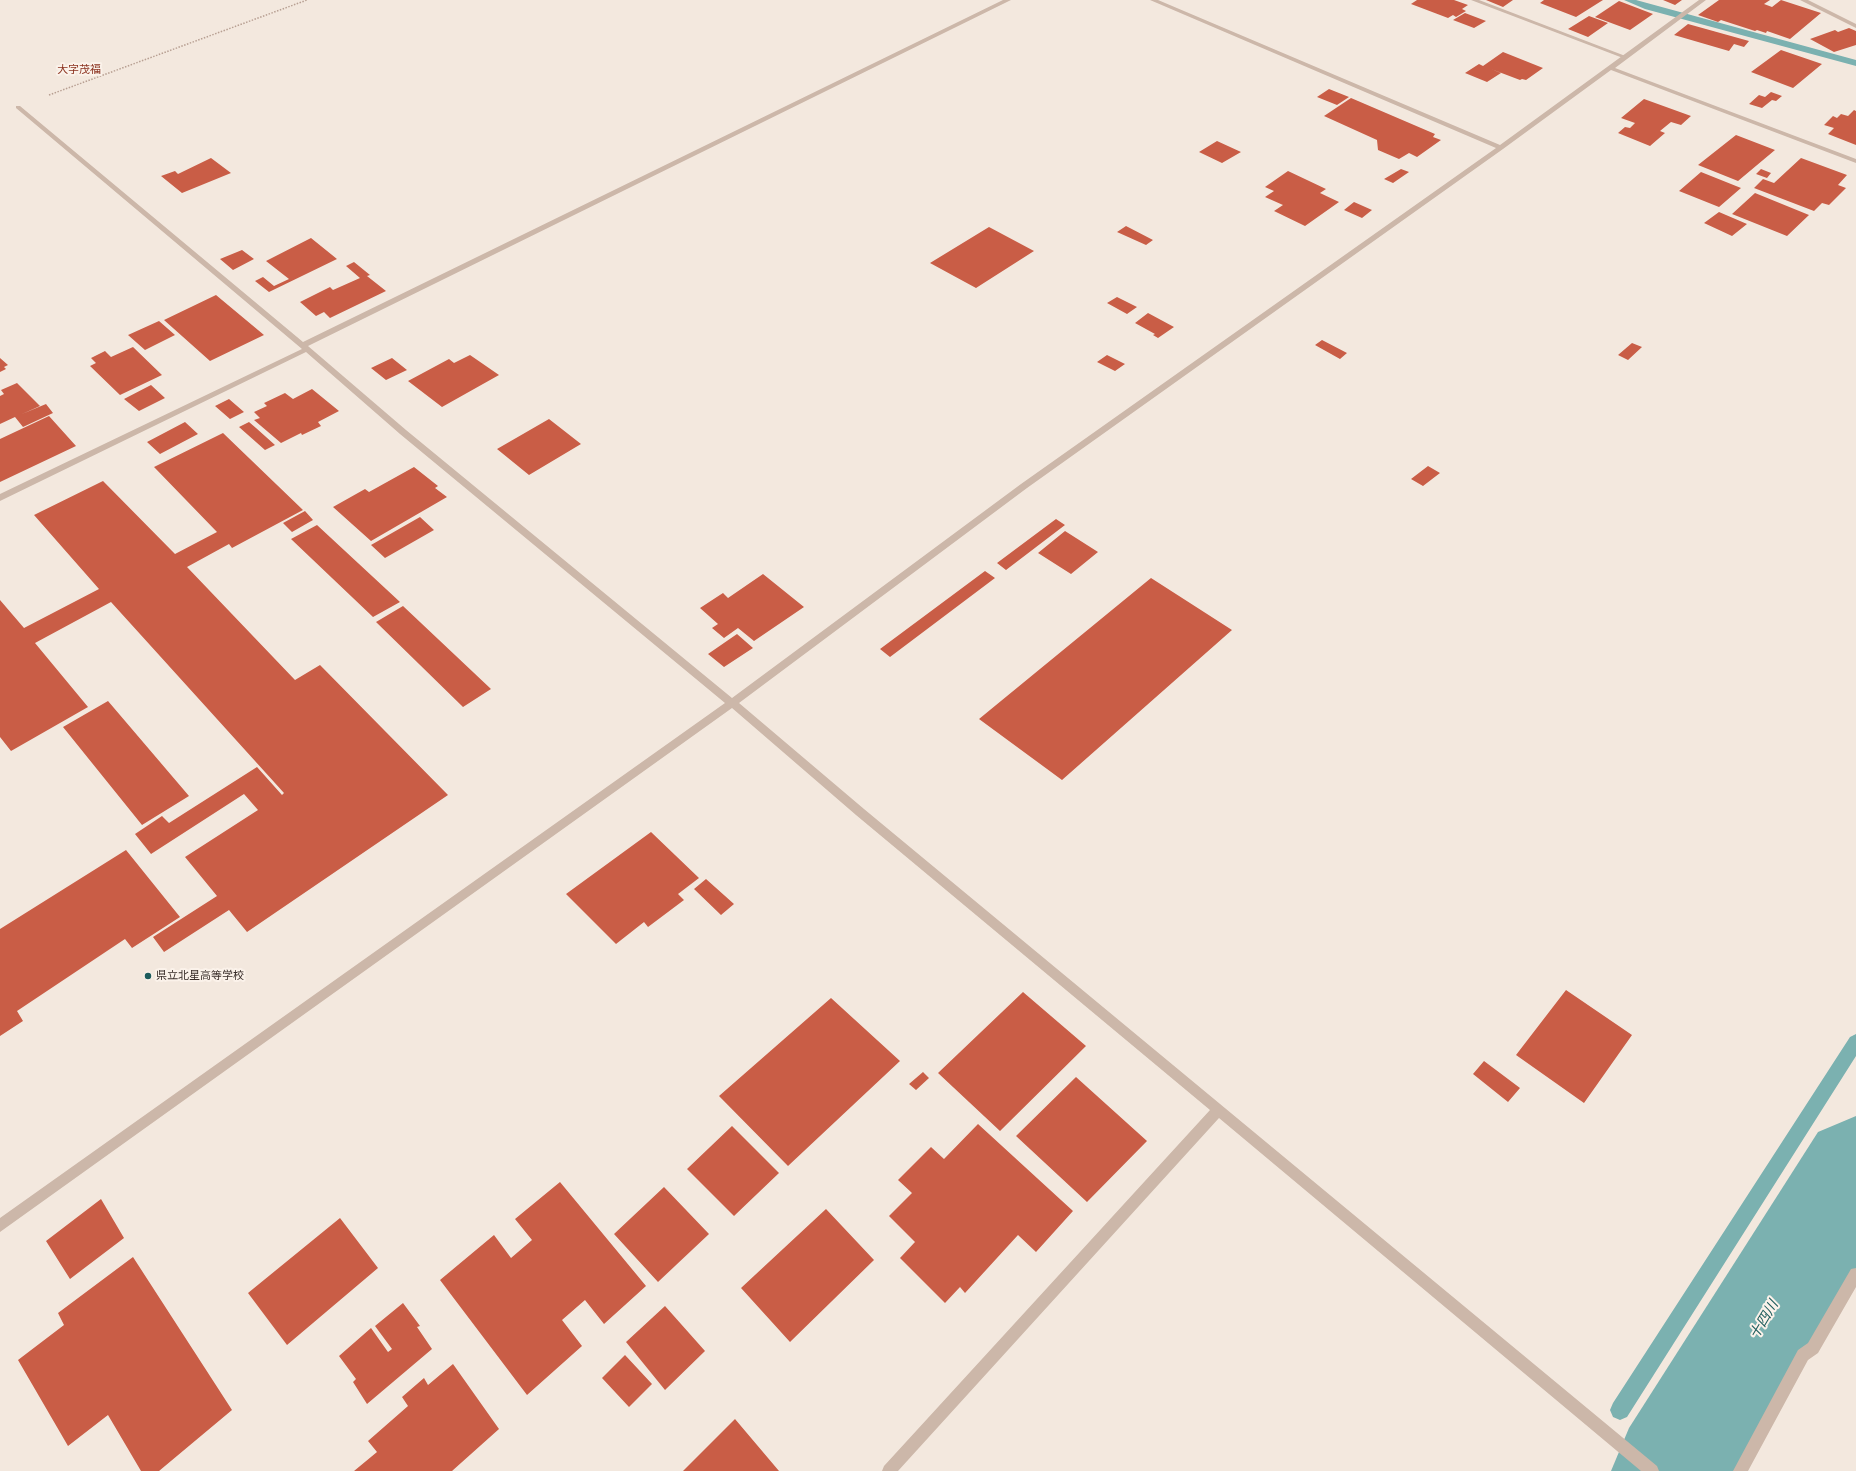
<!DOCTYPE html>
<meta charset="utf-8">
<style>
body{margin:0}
canvas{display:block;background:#f3e8de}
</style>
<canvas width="1856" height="1471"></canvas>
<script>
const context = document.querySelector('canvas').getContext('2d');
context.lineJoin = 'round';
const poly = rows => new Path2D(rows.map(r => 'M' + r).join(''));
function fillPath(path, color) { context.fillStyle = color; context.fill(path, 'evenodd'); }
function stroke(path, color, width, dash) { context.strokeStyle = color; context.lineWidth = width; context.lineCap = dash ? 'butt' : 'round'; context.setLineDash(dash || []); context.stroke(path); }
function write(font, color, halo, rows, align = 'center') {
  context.font = font + ' "Work Sans","Noto Sans JP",sans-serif'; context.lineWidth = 4; context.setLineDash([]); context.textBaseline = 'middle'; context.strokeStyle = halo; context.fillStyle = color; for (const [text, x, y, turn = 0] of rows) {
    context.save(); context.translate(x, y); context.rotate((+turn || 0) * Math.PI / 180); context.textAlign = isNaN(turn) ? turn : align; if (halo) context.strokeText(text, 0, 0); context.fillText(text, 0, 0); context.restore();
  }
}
const stream = poly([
 [1624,0,1636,0,1856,60,1856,66,1645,9,1624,0],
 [1856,1034,1856,1056,1627,1417,1620,1420,1613,1417,1610,1410,1613,1403,1850,1037,1856,1034]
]);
const river = poly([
 [1856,1116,1856,1272,1740,1471,1611,1471,1629,1428,1818,1132,1856,1116]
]);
const building = poly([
 [1417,0,1454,0,1468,5,1462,9,1466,11,1456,17,1453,15,1448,18,1411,4],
 [1486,0,1513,0,1503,7],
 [1544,0,1603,0,1576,17,1540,3],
 [1663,0,1682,0,1675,5],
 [1719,0,1770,0,1764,4,1772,7,1781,0,1821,13,1790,39,1767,31,1766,33,1757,30,1755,31,1721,20,1718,22,1698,15],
 [1619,1,1653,14,1630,30,1595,17],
 [1465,13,1486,21,1474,28,1453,20],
 [1589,16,1608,23,1588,37,1568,29],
 [1688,24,1749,41,1744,47,1734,44,1729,51,1674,35],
 [1849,28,1856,31,1856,45,1834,52,1810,39,1835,30,1838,32],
 [1781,50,1822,64,1793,88,1751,72],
 [1503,52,1543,68,1526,80,1522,79,1520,80,1491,69,1501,73,1487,82,1465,73,1479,64,1483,66],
 [1329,89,1349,97,1337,105,1317,97],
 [1771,92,1782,96,1776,101,1772,100,1762,108,1749,104,1759,95,1765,97],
 [1351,98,1435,134,1433,137,1441,140,1417,157,1409,153,1399,159,1378,150,1377,140,1324,116],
 [1644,99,1691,116,1681,125,1671,122,1660,131,1665,133,1650,146,1618,133,1625,127,1630,128,1635,123,1621,118],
 [1854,110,1856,111,1856,145,1828,134,1834,128,1824,125,1833,116,1837,118,1841,114,1848,116],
 [1736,135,1775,150,1738,181,1698,165],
 [1217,141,1241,152,1222,163,1199,152],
 [211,158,231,173,182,193,161,176,175,171,178,174],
 [1801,158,1847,175,1838,185,1846,188,1829,205,1822,203,1814,211,1754,188,1763,179,1774,183],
 [1401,169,1409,172,1393,183,1384,179],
 [1761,169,1771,173,1767,178,1756,174],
 [1288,171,1326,189,1320,193,1339,202,1305,226,1274,211,1283,205,1265,197,1274,191,1265,187],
 [1701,172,1741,188,1719,207,1679,191],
 [1755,193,1809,215,1787,236,1732,214],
 [1354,202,1372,210,1362,218,1344,210],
 [1719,212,1747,224,1732,236,1704,223],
 [1126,226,1153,240,1146,245,1117,232],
 [989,227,1034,251,976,288,930,263],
 [311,238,337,259,269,292,255,281,263,277,274,286,289,279,266,261],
 [242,250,254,259,233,270,220,259],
 [354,262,370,275,367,276,386,291,330,318,324,312,316,316,300,302,330,287,333,290,360,278,346,266],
 [216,295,264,335,210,361,164,320],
 [1117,297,1137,307,1127,314,1107,303],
 [1148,313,1174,327,1158,338,1153,335,1155,334,1135,323],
 [159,321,175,335,145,350,128,335],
 [1322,340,1347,353,1340,359,1315,345],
 [1632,343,1642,347,1628,360,1618,355],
 [133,347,162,375,120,395,90,366,96,363,91,358,105,351,111,357],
 [470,355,499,375,442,407,408,381,449,359,454,363],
 [1107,355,1125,364,1115,371,1097,362],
 [0,358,8,365,4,367,6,369,0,372],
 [392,358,407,370,386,380,371,368],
 [17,383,40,406,22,414,46,404,53,413,23,427,15,417,0,424,0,396,4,394,1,390],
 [151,385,165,398,139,411,124,399],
 [312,389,339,411,318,422,321,426,302,435,301,433,281,443,254,420,260,418,254,412,267,406,264,403,285,393,293,399],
 [229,399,244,412,230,419,215,406],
 [49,416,76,446,0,482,0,439],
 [549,419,581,444,529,475,497,449],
 [185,422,198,434,160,454,147,442],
 [249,422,256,428,275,445,265,450,239,427],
 [223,433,303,510,232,548,229,544,187,567,295,680,320,665,448,795,247,932,229,910,164,952,153,937,217,896,185,857,258,810,244,794,151,854,135,834,162,816,169,823,257,767,282,795,284,793,111,602,35,643,88,707,11,751,0,737,0,600,24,628,99,589,34,515,103,481,175,554,217,532,154,467],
 [1428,466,1440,473,1423,486,1411,479],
 [414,467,438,486,435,488,447,497,371,541,333,507,365,489,369,492],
 [305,511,313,520,292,532,283,523],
 [420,517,434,530,385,558,371,545],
 [1056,519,1065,525,1006,570,997,563],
 [317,525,400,602,373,617,291,539],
 [1065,531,1098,552,1071,574,1038,553],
 [985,571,995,578,890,657,880,649],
 [763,574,804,607,754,641,738,628,724,638,712,628,718,624,700,608,723,593,728,598],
 [1151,578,1232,630,1062,780,979,719],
 [403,606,491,689,463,707,376,622],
 [737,634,753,648,724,667,708,654],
 [108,701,189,796,142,825,63,727],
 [651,832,699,878,678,894,684,900,648,927,644,922,616,944,566,894],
 [126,850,180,917,132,948,125,939,17,1011,23,1021,0,1036,0,929],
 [706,879,734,904,721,915,694,889],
 [1566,990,1632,1035,1584,1103,1516,1055],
 [1023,992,1086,1046,1000,1131,938,1073],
 [831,998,900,1061,788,1166,719,1096],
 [1484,1061,1520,1088,1508,1102,1473,1074],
 [923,1072,929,1078,916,1090,909,1084],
 [1076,1077,1147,1141,1087,1202,1016,1136],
 [978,1124,1073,1211,1036,1252,1018,1235,965,1293,960,1287,945,1303,900,1258,915,1242,889,1216,912,1193,898,1180,931,1147,944,1159],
 [732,1126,779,1173,734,1216,687,1169],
 [560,1182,646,1286,604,1324,585,1300,562,1320,582,1346,527,1395,440,1280,494,1235,511,1258,532,1240,515,1219],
 [664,1187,709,1234,658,1282,614,1234],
 [101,1199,124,1238,70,1279,46,1241],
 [826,1209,874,1260,790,1342,741,1288],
 [340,1218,378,1268,287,1345,248,1293],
 [133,1257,232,1410,159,1471,141,1471,108,1415,68,1446,18,1360,64,1325,58,1313],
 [403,1303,420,1326,417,1327,432,1349,367,1404,353,1382,356,1379,339,1356,371,1328,388,1352,392,1349,375,1326],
 [665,1306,705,1351,665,1390,626,1342],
 [625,1355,652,1384,629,1407,602,1378],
 [453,1364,499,1429,452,1471,354,1471,377,1452,368,1441,408,1406,402,1397,424,1378,428,1385],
 [735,1419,779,1471,683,1471]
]);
const path = poly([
 [49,95,307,0]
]);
const lane = poly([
 [1471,0,1479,0,1628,57,1623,58,1471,0]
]);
const street = poly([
 [1003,0,1011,0,308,346,406,430,732,698,1021,484,1496,148,1150,0,1158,0,1500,145,1699,0,1706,0,1615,68,1856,159,1856,163,1611,70,1503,149,1027,488,739,703,864,809,1657,1466,1659,1471,1641,1471,1219,1118,898,1471,882,1471,884,1466,1210,1110,856,815,732,708,0,1232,0,1218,725,703,400,434,306,352,0,501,0,494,302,349,16,108,16,106,20,106,303,342,1003,0],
 [1800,0,1808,0,1856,24,1856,28,1800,0],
 [1856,1268,1856,1287,1818,1353,1808,1360,1748,1471,1733,1471,1798,1350,1808,1343,1851,1269,1856,1268]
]);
const markers = [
 [148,976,4,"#1d5c5c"]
];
const farQuarternames = [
 ["大字茂福",79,70]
];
const poiNames = [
 ["県立北星高等学校",156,976]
];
const nearWaternames = [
 ["十四川",1764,1320,-59]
];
fillPath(stream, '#7bb1b0');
fillPath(river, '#7bb1b0');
fillPath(building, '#c95d46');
stroke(path, '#b8a093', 1.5, [1.5, 1.5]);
fillPath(lane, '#ccb7a9');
fillPath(street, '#ccb7a9');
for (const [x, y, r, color] of markers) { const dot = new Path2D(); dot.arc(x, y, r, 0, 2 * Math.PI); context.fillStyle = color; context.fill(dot); stroke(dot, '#fbf2ea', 1.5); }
write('11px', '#8b321f', '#fbf2ea', farQuarternames);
write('11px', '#392d29', '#fbf2ea', poiNames, 'left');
write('italic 14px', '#1d5c5c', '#fbf2ea', nearWaternames);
</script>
